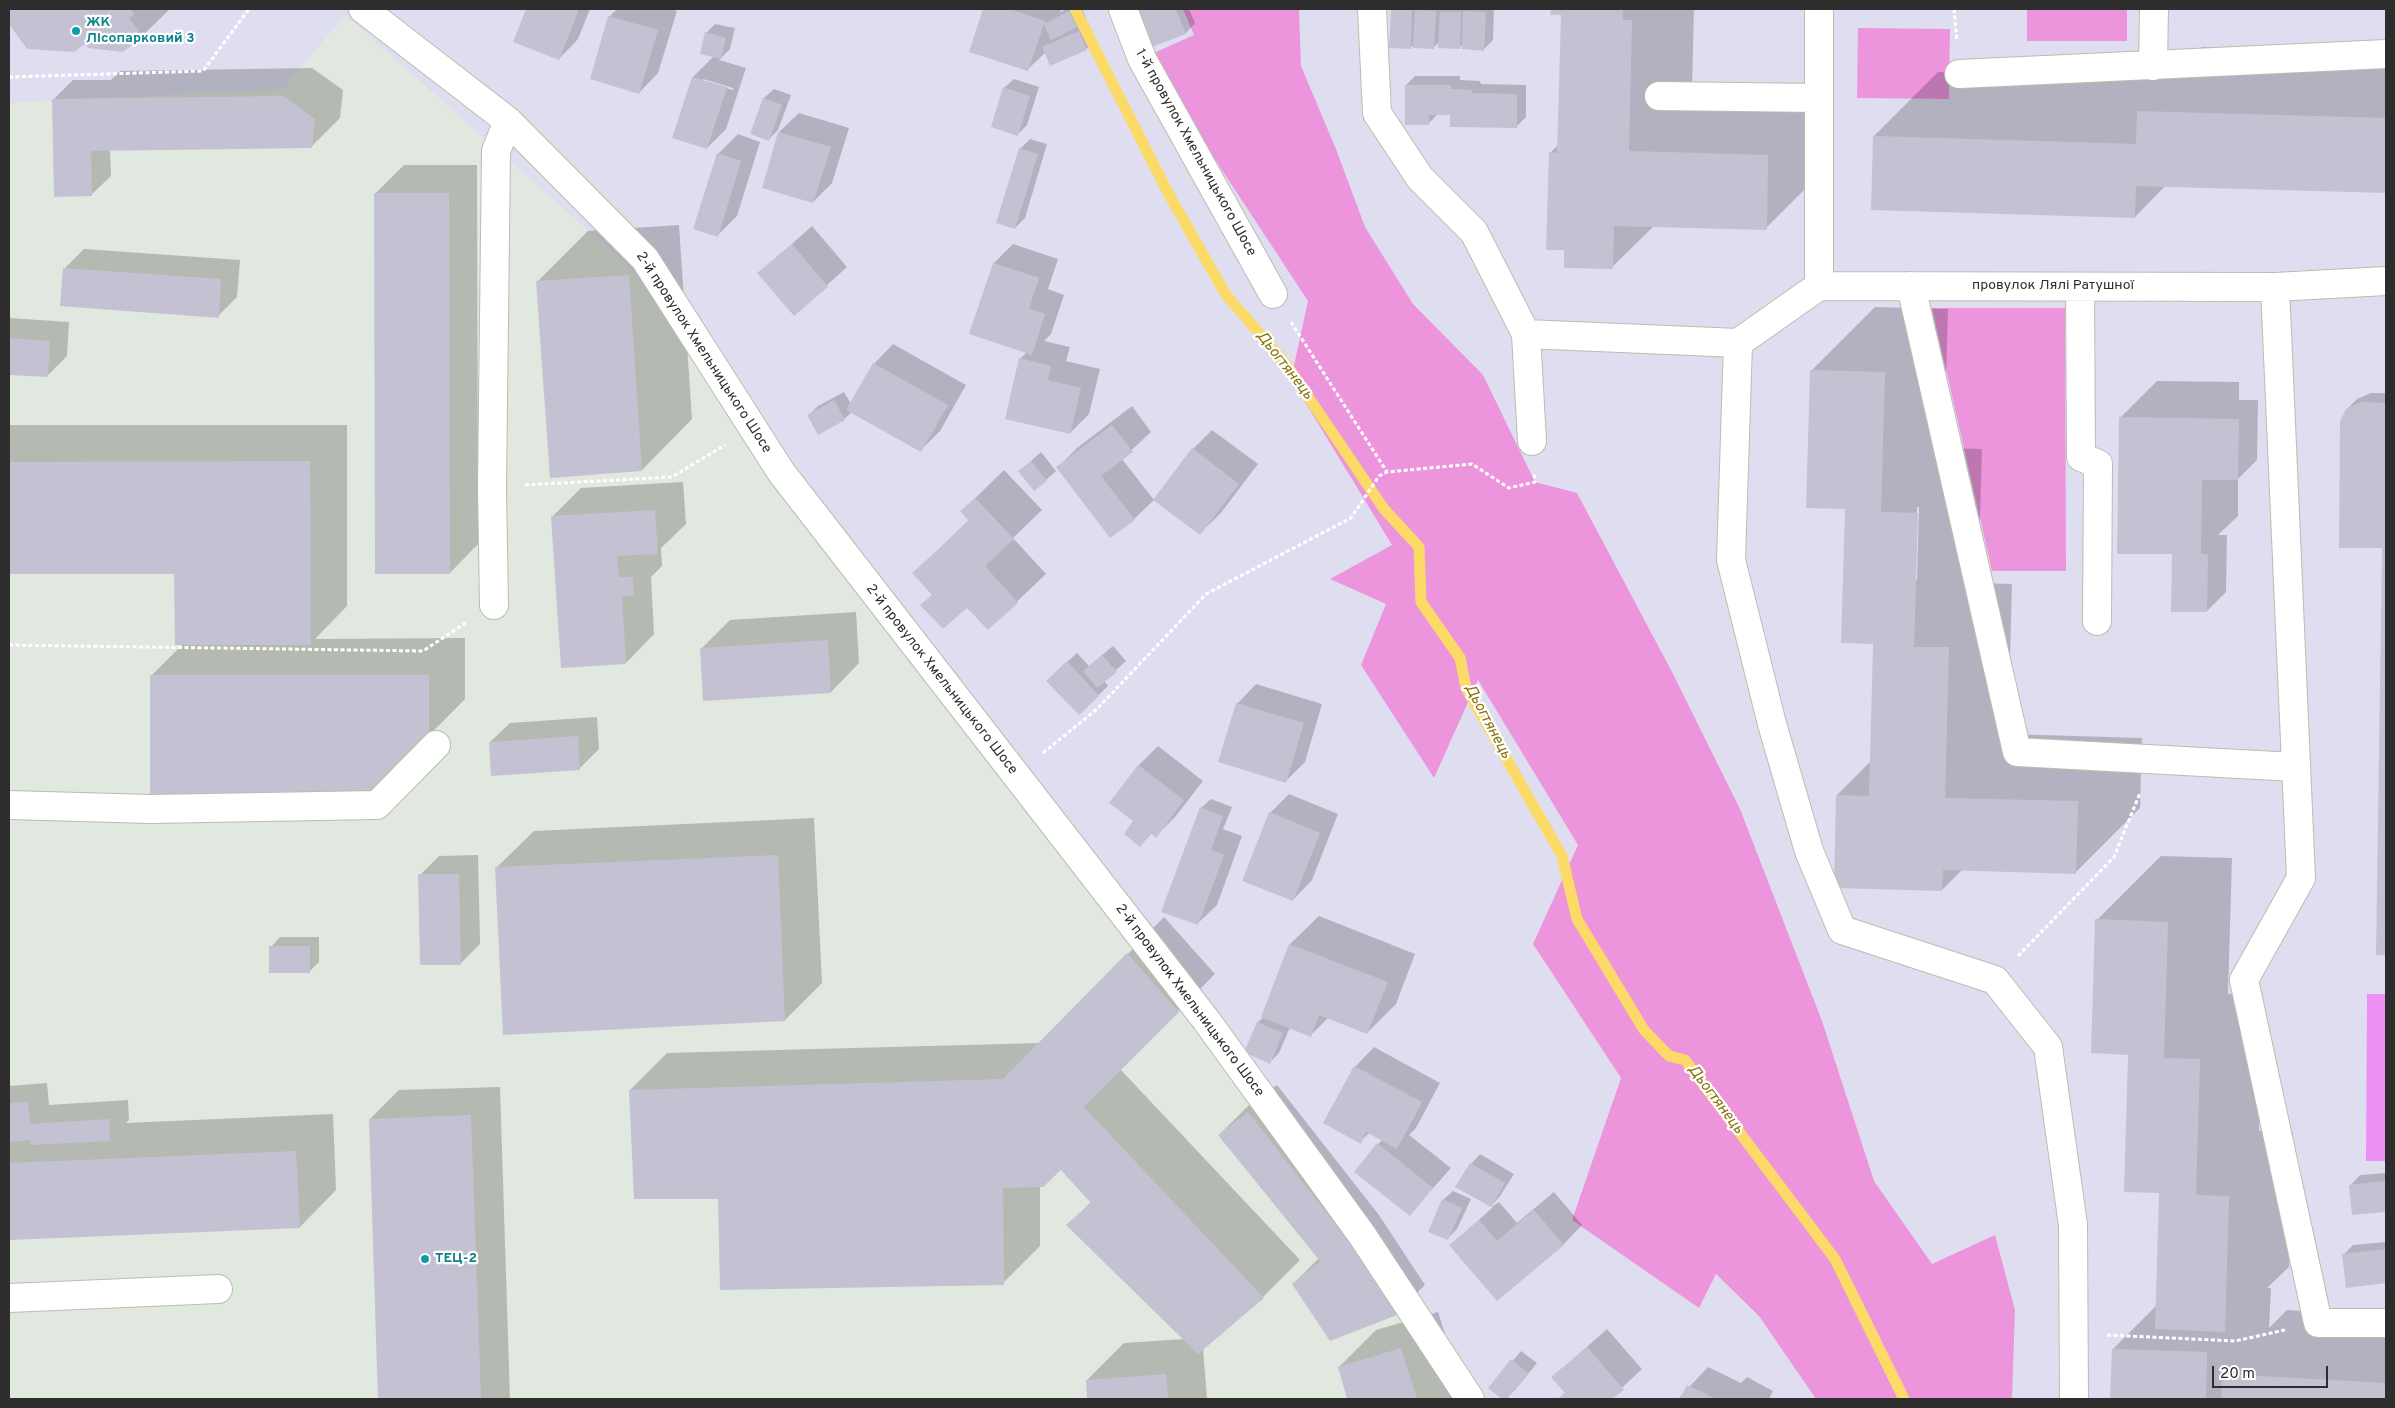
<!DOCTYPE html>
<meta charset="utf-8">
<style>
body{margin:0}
#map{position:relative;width:2395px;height:1408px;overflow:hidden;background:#dfdef0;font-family:Overpass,sans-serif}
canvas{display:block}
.frame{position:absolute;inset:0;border:10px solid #2d2d2d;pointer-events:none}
.scale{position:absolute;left:2212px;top:1366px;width:116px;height:22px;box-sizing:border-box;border:2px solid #2d2d2d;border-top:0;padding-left:6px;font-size:15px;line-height:18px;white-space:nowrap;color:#2d2d2d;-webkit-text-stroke:4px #fff;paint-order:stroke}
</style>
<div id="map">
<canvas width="2395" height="1408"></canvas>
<div class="frame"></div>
<div class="scale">20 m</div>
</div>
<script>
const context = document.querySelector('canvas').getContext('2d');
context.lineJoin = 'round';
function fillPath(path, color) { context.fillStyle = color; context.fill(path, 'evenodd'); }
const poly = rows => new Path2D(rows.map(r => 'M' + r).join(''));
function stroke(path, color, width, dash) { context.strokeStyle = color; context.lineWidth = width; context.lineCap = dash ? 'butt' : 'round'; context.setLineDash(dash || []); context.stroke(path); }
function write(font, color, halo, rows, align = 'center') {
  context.font = font + ' Overpass,sans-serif'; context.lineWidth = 4.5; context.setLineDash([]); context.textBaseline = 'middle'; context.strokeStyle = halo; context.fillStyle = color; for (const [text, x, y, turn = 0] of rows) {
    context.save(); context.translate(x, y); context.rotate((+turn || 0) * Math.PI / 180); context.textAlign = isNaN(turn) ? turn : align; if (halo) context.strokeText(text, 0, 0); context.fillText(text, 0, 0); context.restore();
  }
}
const industrial = poly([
 [345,15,633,270,771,479,1198,1025,1354,1241,1459,1399,9,1399,9,103,283,89]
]);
const green = poly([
 [1183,9,1299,9,1301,66,1336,149,1365,227,1413,304,1483,375,1535,482,1577,493,1672,672,1740,809,1822,1021,1874,1181,1932,1264,1995,1235,2015,1310,2012,1399,1816,1399,1759,1316,1716,1274,1699,1308,1572,1220,1621,1078,1533,944,1578,845,1478,680,1434,778,1361,665,1386,604,1330,579,1392,545,1291,379,1308,301,1147,56,1194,35],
 [2027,9,2127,9,2127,41,2027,41],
 [1858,28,1950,29,1949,99,1857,98],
 [1932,308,2065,308,2066,571,1992,571]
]);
const pitch = poly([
 [2367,994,2386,994,2386,1161,2366,1161]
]);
const shadow = poly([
 [9,9,170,9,142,36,28,48,9,22],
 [527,9,590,9,578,39,559,59,514,41],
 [617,9,669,9,677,11,658,73,639,93,609,17],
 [984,9,1061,9,1060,12,1067,9,1082,9,1086,17,1076,27,1088,22,1096,40,1086,49,1046,52,1027,70,970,51],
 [1138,9,1189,9,1195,23,1186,33,1153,46],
 [1393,9,1494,9,1493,40,1484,49,1463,44,1459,48,1440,41,1433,48,1415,44,1411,47],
 [1552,9,1694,9,1692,88,1832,91,1830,164,1766,228,1655,225,1612,267,1565,249,1550,153,1559,144,1562,14,1552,14],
 [715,24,735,28,730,49,719,60,746,68,726,129,707,148,674,138,693,77,714,56,706,33],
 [703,79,733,88,733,90,703,81],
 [2202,47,2386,53,2386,192,2166,185,2135,217,1874,136,1938,72,2170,79],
 [312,68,343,90,340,118,311,147,110,150,111,176,91,195,53,100,73,80,111,80,120,71],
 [1415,76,1460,76,1460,80,1480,81,1481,84,1526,85,1526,117,1516,127,1451,113,1438,114,1428,124,1406,85],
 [1014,79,1039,87,1027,125,1018,134,1004,88],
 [774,89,791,95,778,130,769,139,764,98],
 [799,113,849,128,832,183,813,202,779,132],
 [738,134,760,142,737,216,718,235,718,154],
 [1030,139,1047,144,1025,218,1015,228,1020,149],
 [404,165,477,165,478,544,450,573,375,194],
 [679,225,692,419,642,470,537,282,588,231],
 [812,226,847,267,794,315,759,273],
 [1013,244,1058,259,1048,289,1064,295,1051,334,1044,341,1070,347,1066,361,1100,369,1089,414,1070,433,1020,359,1027,352,971,333,994,263],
 [84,249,240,260,237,297,218,316,65,268],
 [1875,307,1948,309,1944,448,1982,449,1978,583,2012,584,2008,734,2142,738,2140,808,2076,872,1963,869,1942,890,1837,795,1871,761,1875,643,1846,507,1811,371],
 [1917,507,1919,507,1917,580,1915,580],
 [9,318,69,322,67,356,48,375,9,373],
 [893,344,966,385,940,431,921,450,852,412,844,419,809,415,818,406,844,392,851,404,874,364],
 [2157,381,2239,382,2239,400,2258,400,2257,460,2238,479,2238,516,2218,535,2227,535,2226,592,2207,611,2173,555,2120,418],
 [2371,393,2386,393,2386,954,2377,954,2383,548,2347,409,2357,399],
 [1132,406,1151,432,1122,459,1154,500,1134,519,1111,537,1057,468,1077,448],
 [9,425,347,425,347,606,315,639,465,638,465,699,370,795,151,676,183,644,175,573,9,573],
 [1212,430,1258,464,1220,514,1200,533,1193,449],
 [1041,452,1056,471,1046,480,1020,471],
 [1004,470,1042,510,1013,538,1046,574,988,629,967,606,922,605,933,594,914,573,969,520,962,511],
 [683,482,686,524,661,548,662,566,651,577,654,634,626,663,553,516,581,488],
 [856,612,859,663,831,692,702,648,730,620],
 [1113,646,1126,661,1104,681,1108,686,1079,714,1057,671,1077,653,1089,666],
 [1256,684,1322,704,1305,762,1286,781,1237,704],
 [597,717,599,749,580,768,490,742,510,723],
 [1158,746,1203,781,1175,817,1156,836,1152,833,1140,846,1135,821,1110,803,1139,765],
 [1289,794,1338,814,1312,880,1293,900,1270,813],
 [1211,799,1232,807,1223,829,1242,836,1217,905,1197,924,1201,808],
 [814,818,822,983,785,1020,496,868,534,831],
 [478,855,480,944,460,964,420,875,439,856],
 [2161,856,2232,858,2228,994,2263,995,2259,1131,2293,1132,2289,1267,2267,1288,2271,1288,2269,1328,2287,1310,2386,1316,2386,1399,2111,1399,2113,1349,2157,1305,2161,1192,2097,920],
 [1319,916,1415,954,1396,1004,1367,1033,1329,1017,1311,1035,1290,1027,1279,1053,1270,1062,1258,1022,1264,1017,1262,1016,1290,944],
 [1164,917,1215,974,1120,1069,1300,1260,1263,1297,1203,1348,1207,1399,1088,1399,1087,1380,1124,1343,1185,1339,1068,1225,1091,1202,1061,1168,1040,1186,1040,1246,1003,1283,719,1198,630,1090,667,1053,1041,1043],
 [280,937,319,937,319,962,309,972,271,947],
 [1374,1047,1440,1083,1416,1128,1409,1135,1451,1168,1409,1215,1378,1144,1383,1139,1370,1132,1360,1142,1355,1067],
 [47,1083,49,1105,128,1100,129,1120,126,1123,333,1114,336,1190,300,1227,9,1239,9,1086],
 [1277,1085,1379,1215,1425,1285,1396,1313,1330,1339,1293,1284,1319,1258,1219,1135,1248,1106],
 [500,1087,510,1399,380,1399,370,1119,399,1090],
 [1480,1154,1514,1174,1500,1196,1492,1205,1493,1206,1499,1202,1517,1223,1554,1192,1582,1225,1563,1245,1451,1245,1493,1207,1457,1186,1471,1164],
 [2386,1173,2386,1210,2353,1214,2351,1185,2360,1175],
 [1453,1191,1471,1199,1457,1229,1447,1239,1443,1200],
 [2386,1242,2386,1282,2347,1286,2344,1254,2353,1245],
 [1438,1312,1466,1399,1349,1399,1339,1367,1376,1330],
 [1607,1329,1642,1369,1610,1399,1558,1399,1566,1392,1553,1377],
 [1521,1351,1537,1363,1515,1390,1504,1399,1490,1388],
 [1708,1367,1741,1383,1747,1377,1773,1391,1769,1399,1678,1399]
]);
const stream = poly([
 [1075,9,1167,191,1226,295,1286,364,1384,509,1419,547,1421,602,1460,658,1466,688,1562,856,1577,919,1644,1030,1669,1056,1685,1060,1835,1259,1904,1399]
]);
const building = poly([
 [9,9,130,9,134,14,129,18,143,37,123,52,88,48,85,44,74,52,27,49,9,24],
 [526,9,579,9,559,60,513,42],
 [983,9,1009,9,1045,21,1028,71,969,52],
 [1137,9,1176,9,1186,34,1152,47],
 [1391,9,1412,10,1411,49,1389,48],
 [1551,9,1623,9,1623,20,1632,20,1629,151,1768,155,1767,230,1614,226,1613,269,1564,268,1564,250,1546,250,1549,152,1557,153,1561,15,1550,15],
 [1415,10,1436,11,1434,49,1413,48],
 [1069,11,1077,27,1051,40,1044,24],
 [1463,11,1486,12,1484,51,1462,49],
 [1440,12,1461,12,1460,49,1438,48],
 [608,16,658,30,639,94,590,79],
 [1079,31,1087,50,1050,66,1042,47],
 [705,32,726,38,721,59,700,54],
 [692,77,727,87,707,149,672,138],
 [1405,85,1451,85,1451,89,1471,90,1472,93,1517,94,1517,128,1450,127,1450,115,1429,115,1429,125,1405,125],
 [1003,87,1030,96,1018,136,991,127],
 [283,96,315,119,312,148,91,151,92,196,54,197,52,99],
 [763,98,782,105,769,141,750,134],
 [2137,111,2386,118,2386,193,2136,186,2135,218,1871,210,1873,136,2136,144],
 [778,132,831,147,813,203,762,188],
 [1019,148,1038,154,1015,229,996,223],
 [717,153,741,161,718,237,693,229],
 [374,193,449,193,450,574,375,574],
 [792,244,828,287,794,316,757,273],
 [993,263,1039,278,1029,308,1045,314,1032,355,969,334],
 [63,268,221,279,219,318,60,306],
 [629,275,642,471,550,478,536,281],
 [9,338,50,341,48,377,9,375],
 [1019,358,1051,366,1048,380,1081,388,1070,434,1005,419],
 [873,363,948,405,921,452,846,410],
 [1810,370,1885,372,1881,512,1918,513,1914,647,1949,647,1945,798,2078,801,2076,874,1943,870,1942,891,1834,888,1836,795,1869,796,1873,644,1841,643,1845,509,1806,508],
 [834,400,845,420,818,435,807,415],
 [2361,402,2386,403,2386,955,2376,955,2382,548,2339,548,2340,421,2346,409],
 [2119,417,2239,419,2238,480,2202,480,2201,554,2208,554,2207,612,2171,612,2172,554,2117,554],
 [1112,425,1133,452,1101,476,1135,520,1110,538,1056,467],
 [1192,448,1239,484,1200,535,1153,500],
 [310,461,311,645,175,645,174,574,9,574,9,462],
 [1031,461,1047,481,1034,491,1018,471],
 [975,498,1014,539,985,566,1018,603,988,630,967,608,943,629,920,605,932,595,912,573,969,521,960,511],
 [655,510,658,554,617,556,619,577,633,577,634,596,622,596,626,664,561,668,551,516],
 [828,640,831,693,703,701,700,648],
 [1102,655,1117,672,1097,688,1083,671],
 [1067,661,1099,696,1079,715,1046,681],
 [150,675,429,675,429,737,370,797,150,797],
 [1236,703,1304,723,1286,783,1218,762],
 [578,736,580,770,491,776,489,742],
 [1138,765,1184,800,1156,838,1151,833,1140,847,1124,834,1133,821,1109,803],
 [1200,807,1223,816,1211,850,1224,855,1198,925,1161,912],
 [1269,812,1320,833,1293,901,1242,881],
 [778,855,785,1021,503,1035,495,867],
 [418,874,459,874,461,965,420,965],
 [2095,919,2168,922,2164,1058,2200,1059,2196,1195,2229,1196,2225,1332,2155,1329,2159,1193,2124,1192,2128,1055,2091,1053],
 [1289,944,1388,982,1367,1034,1319,1015,1311,1037,1261,1017],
 [269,946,310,946,310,973,269,973],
 [1127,953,1179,1012,1084,1107,1264,1298,1198,1354,1066,1225,1091,1203,1061,1170,1043,1187,1003,1188,1004,1285,720,1290,718,1199,634,1199,629,1090,1003,1079],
 [1257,1022,1283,1033,1270,1064,1244,1052],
 [1354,1066,1422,1102,1397,1149,1366,1132,1361,1144,1323,1123],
 [28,1102,30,1124,109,1119,110,1141,31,1145,31,1140,9,1142,9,1103],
 [1248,1112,1351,1244,1397,1315,1330,1341,1292,1284,1320,1261,1218,1135],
 [471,1115,481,1399,378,1399,369,1119],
 [1377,1143,1433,1188,1410,1216,1354,1172],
 [296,1151,300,1228,9,1240,9,1163],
 [1470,1163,1505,1183,1491,1207,1455,1187],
 [2386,1181,2386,1212,2352,1215,2349,1185],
 [1442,1199,1462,1208,1448,1240,1428,1232],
 [1534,1210,1564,1245,1497,1301,1449,1245,1479,1220,1497,1241],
 [2386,1249,2386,1283,2346,1288,2342,1254],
 [1587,1347,1624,1390,1612,1399,1557,1399,1565,1393,1551,1377],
 [1401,1348,1417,1399,1347,1399,1338,1367],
 [2112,1349,2207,1352,2206,1399,2110,1399],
 [1511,1359,1528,1373,1507,1399,1502,1399,1488,1388],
 [1166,1374,1168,1399,1087,1399,1086,1380],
 [2222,1374,2386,1383,2386,1399,2221,1399],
 [1687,1385,1716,1399,1680,1399]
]);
const path = poly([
 [1954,9,1957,41],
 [9,77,203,71,249,9],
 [1291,322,1387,472],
 [525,485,672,477,725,445],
 [9,645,423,651,467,622],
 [1043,753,1097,709,1206,594,1351,518,1379,476,1387,472,1472,464,1509,488,1535,482,1534,473],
 [2018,956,2114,857,2140,793],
 [2107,1335,2235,1341,2285,1330]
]);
const minor = poly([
 [363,9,508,121,645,259,781,472,1206,1020,1362,1235,1470,1399],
 [1123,9,1142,59,1273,294],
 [1372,9,1377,113,1420,178,1474,232,1526,334,1738,343,1731,560,1772,724,1809,851,1842,930,1995,980,2048,1047,2073,1225,2074,1399],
 [2153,66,2154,9],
 [1959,74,2386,54],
 [1659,96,1818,98],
 [1819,286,1819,9],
 [1911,286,2017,752,2295,767],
 [2080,287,2081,457,2098,464,2097,621],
 [2275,287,2301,878,2244,980,2318,1323,2386,1323],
 [1526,334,1532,441],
 [1738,343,1819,286,2275,287,2386,281],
 [494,605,492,487,496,151,508,121],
 [9,805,151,809,377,805,436,745],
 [9,1298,218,1289]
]);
const markers = [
 [76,31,5,"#0f9aa8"],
 [425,1259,5,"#0f9aa8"]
];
const cultureNames = [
 ["ЖК",86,23],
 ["Лісопарковий 3",86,39],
 ["ТЕЦ-2",435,1259]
];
const streetNames = [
 ["1-й провулок Хмельницького Шосе",1195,153,61],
 ["провулок Лялі Ратушної",2053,286],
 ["2-й провулок Хмельницького Шосе",703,353,57],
 ["2-й провулок Хмельницького Шосе",941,680,52],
 ["2-й провулок Хмельницького Шосе",1189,1001,53]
];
const waterNames = [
 ["Дьогтянець",1284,366,52],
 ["Дьогтянець",1487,722,62],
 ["Дьогтянець",1715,1100,53]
];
fillPath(industrial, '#e1e8df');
fillPath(green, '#ec95dd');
fillPath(pitch, '#ed90f4');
fillPath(shadow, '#0003');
stroke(stream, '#fcda67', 11);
fillPath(building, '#c4c2d2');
stroke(minor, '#b9beae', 30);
stroke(path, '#fff', 3, [4, 2.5]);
stroke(minor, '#fff', 28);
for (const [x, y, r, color] of markers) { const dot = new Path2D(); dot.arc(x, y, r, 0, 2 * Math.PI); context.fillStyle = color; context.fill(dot); stroke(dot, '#fff', 2); }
write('bold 14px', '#0d838f', '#fff', cultureNames, 'left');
write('14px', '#2d2d2d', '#fff', streetNames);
write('italic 15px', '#877204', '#fff', waterNames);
</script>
